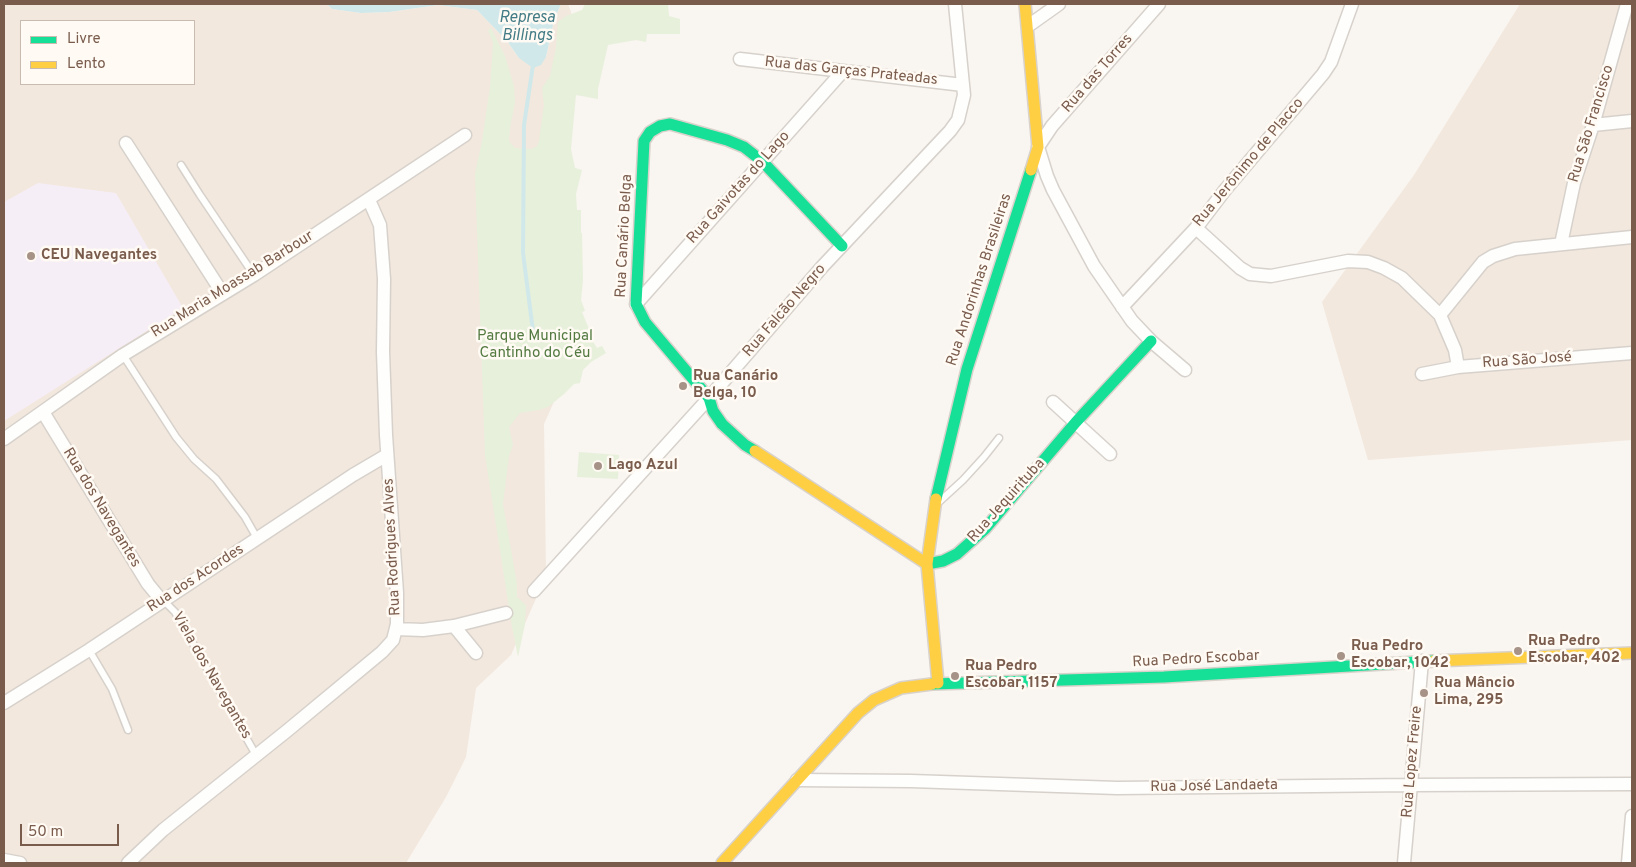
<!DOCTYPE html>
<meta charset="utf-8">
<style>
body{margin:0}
#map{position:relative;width:1636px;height:867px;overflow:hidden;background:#f9f5f0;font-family:Overpass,sans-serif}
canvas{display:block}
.frame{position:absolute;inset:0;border:5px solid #7a5c4d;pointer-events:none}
.legend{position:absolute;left:20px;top:20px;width:175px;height:65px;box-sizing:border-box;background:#fffaf3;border:1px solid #cabbb1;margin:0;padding:6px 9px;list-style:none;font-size:15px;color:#7a5c4d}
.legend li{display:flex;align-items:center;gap:10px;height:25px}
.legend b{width:25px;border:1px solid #cabbb1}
.scale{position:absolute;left:20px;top:824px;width:99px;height:22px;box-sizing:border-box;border:2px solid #7a5c4d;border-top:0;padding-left:6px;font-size:15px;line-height:18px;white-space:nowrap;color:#7a5c4d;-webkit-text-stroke:4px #fffaf3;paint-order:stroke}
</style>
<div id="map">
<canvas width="1636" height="867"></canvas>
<div class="frame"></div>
<ul class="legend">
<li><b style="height:6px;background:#16e098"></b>Livre</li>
<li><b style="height:6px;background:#ffcf43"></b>Lento</li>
</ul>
<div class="scale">50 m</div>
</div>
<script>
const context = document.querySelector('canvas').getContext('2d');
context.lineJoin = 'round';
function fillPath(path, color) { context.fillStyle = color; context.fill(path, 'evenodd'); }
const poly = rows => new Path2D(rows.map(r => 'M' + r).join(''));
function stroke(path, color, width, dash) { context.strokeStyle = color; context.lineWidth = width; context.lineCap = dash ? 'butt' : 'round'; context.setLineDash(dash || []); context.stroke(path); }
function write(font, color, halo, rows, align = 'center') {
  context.font = font + ' Overpass,sans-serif'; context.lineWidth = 5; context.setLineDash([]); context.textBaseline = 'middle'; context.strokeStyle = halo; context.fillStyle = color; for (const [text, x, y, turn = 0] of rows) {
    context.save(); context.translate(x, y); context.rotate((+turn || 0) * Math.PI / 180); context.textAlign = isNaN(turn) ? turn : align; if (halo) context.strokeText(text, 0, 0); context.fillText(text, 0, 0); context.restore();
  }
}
const residential = poly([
 [4,4,327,4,332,9,361,13,389,12,438,5,477,10,507,41,519,58,546,57,554,20,561,4,568,4,571,12,576,43,555,199,570,366,544,424,546,576,511,655,476,688,466,757,446,797,406,863,4,863],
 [21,21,194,21,194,84,21,84],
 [1520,4,1632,4,1632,440,1368,460,1322,302,1414,175]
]);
const education = poly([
 [38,183,116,193,183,308,4,421,4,202]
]);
const green = poly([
 [585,4,668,4,669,16,680,19,680,34,647,34,646,42,636,40,608,45,598,89,598,99,576,95,571,149,575,168,582,170,576,194,577,210,581,210,581,233,582,233,583,280,581,300,585,311,582,312,589,329,586,330,597,348,602,346,606,353,591,362,583,370,580,383,574,384,564,394,548,407,539,410,520,413,509,427,513,445,509,456,503,504,517,584,517,597,526,605,525,624,518,657,512,627,485,455,475,174,482,141,490,87,493,43,488,30,491,28,505,56,514,86,515,102,510,128,509,141,515,148,532,149,537,146,539,141,544,105,542,88,550,76,556,47,558,22,566,16,582,10],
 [579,452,619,455,618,479,577,477]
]);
const water = poly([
 [327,4,561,4,554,20,546,57,541,65,533,68,519,58,507,41,477,10,438,5,389,12,361,13,332,9]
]);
const stream = poly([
 [533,65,524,125,523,253,533,331]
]);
const lane = poly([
 [181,165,200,195,254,275],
 [123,355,176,437,194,459,216,479,245,517,257,538],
 [940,501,963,480,984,457,999,438],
 [162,601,167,604,175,612,256,755],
 [89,650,112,689,128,730]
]);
const street = poly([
 [1159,4,1052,126,1038,147,1047,176,1053,190,1094,266,1132,321,1151,341,1185,370],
 [1028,26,1059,4],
 [740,59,963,85],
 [1593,125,1632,121],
 [126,143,223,294],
 [1196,228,1240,268,1250,274,1271,276,1348,261,1368,262,1384,268,1402,278,1440,315,1455,350,1458,367],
 [1561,244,1574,183,1593,125,1627,4],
 [636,304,843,71],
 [1122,307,1196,228,1225,190,1323,74,1331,62,1352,4],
 [1440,315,1483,262,1493,256,1515,249,1632,237],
 [1422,374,1458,367,1632,353],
 [1053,402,1110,454],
 [43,412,148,584,162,601],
 [4,439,123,355,254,275,465,135],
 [534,591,709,398,822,267,950,131,958,120,964,95,955,4],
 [454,626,476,653],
 [396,629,423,630,454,626,506,613],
 [4,703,89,650,353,475,387,455],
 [797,780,911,781,1117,788,1412,785,1632,784],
 [4,860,20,863],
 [128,863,163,830,288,730,382,652,393,640,397,624,397,593,386,435,383,352,384,279,380,225,369,200],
 [1404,863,1422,661],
 [1628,863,1632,816]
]);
const fast = poly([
 [755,451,745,445,722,424,713,411,709,398,645,322,636,304,644,141,650,132,660,126,670,124,727,140,744,147,762,161,842,246],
 [936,499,967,369,1031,170],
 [927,564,943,561,957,554,985,529,1076,422,1151,341],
 [932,684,1164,677,1434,661]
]);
const slow = poly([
 [1025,4,1038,147,1031,170],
 [755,451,927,564],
 [936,499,927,564,938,683],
 [1434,661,1632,653],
 [722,863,858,713,874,700,901,688,932,684]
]);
const markers = [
 [31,256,5,"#a69286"],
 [683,386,5,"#a69286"],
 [598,466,5,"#a69286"],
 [1518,651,5,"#a69286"],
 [1341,656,5,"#a69286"],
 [955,676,5,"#a69286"],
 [1424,693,5,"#a69286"]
];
const streetNames = [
 ["Rua das Garças Prateadas",851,72,6],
 ["Rua das Torres",1098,74,-49],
 ["Rua São Francisco",1592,124,-73],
 ["Rua Jerônimo de Placco",1249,163,-50],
 ["Rua Gaivotas do Lago",739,188,-48],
 ["Rua Canário Belga",625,236,-87],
 ["Rua Andorinhas Brasileiras",980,280,-72],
 ["Rua Maria Moassab Barbour",233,285,-32],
 ["Rua Falcão Negro",785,311,-49],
 ["Rua São José",1527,361,-4],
 ["Rua Jequirituba",1007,501,-48],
 ["Rua dos Navegantes",101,508,59],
 ["Rua Rodrigues Alves",393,547,-93],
 ["Rua dos Acordes",196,579,-33],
 ["Rua Pedro Escobar",1196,660,-3],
 ["Viela dos Navegantes",211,676,60],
 ["Rua Lopez Freire",1413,762,-85],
 ["Rua José Landaeta",1214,787,-1]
];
const poiNames = [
 ["CEU Navegantes",41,256],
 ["Rua Canário",693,377],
 ["Belga, 10",693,394],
 ["Lago Azul",608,466],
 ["Rua Pedro",1528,642],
 ["Escobar, 402",1528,659],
 ["Rua Pedro",1351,647],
 ["Escobar, 1042",1351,664],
 ["Rua Pedro",965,667],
 ["Escobar, 1157",965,684],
 ["Rua Mâncio",1434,684],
 ["Lima, 295",1434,701]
];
const parkNames = [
 ["Parque Municipal",535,337],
 ["Cantinho do Céu",535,354]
];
const waterNames = [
 ["Represa",527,19],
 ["Billings",527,37]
];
fillPath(residential, '#f2e8de');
fillPath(education, '#f6eef6');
fillPath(green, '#e7f0db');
fillPath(water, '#d0e8ea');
stroke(stream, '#d0e8ea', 4);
stroke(lane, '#d7d1cb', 9);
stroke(street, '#d7d1cb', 15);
stroke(fast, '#d9d2cb', 14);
stroke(slow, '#d9d2cb', 14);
stroke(lane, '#fefefd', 6);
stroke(street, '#fefefd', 12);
stroke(fast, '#16e098', 11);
stroke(slow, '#ffcf43', 11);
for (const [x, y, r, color] of markers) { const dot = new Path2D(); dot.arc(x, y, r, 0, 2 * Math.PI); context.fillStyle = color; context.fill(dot); stroke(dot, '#fffaf3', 2); }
write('15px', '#7a5c4d', '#fffaf3', streetNames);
write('bold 15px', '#7a5c4d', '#fffaf3', poiNames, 'left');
write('15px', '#537a41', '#fffaf3', parkNames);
write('italic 16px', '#437c86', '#fffaf3', waterNames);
</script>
